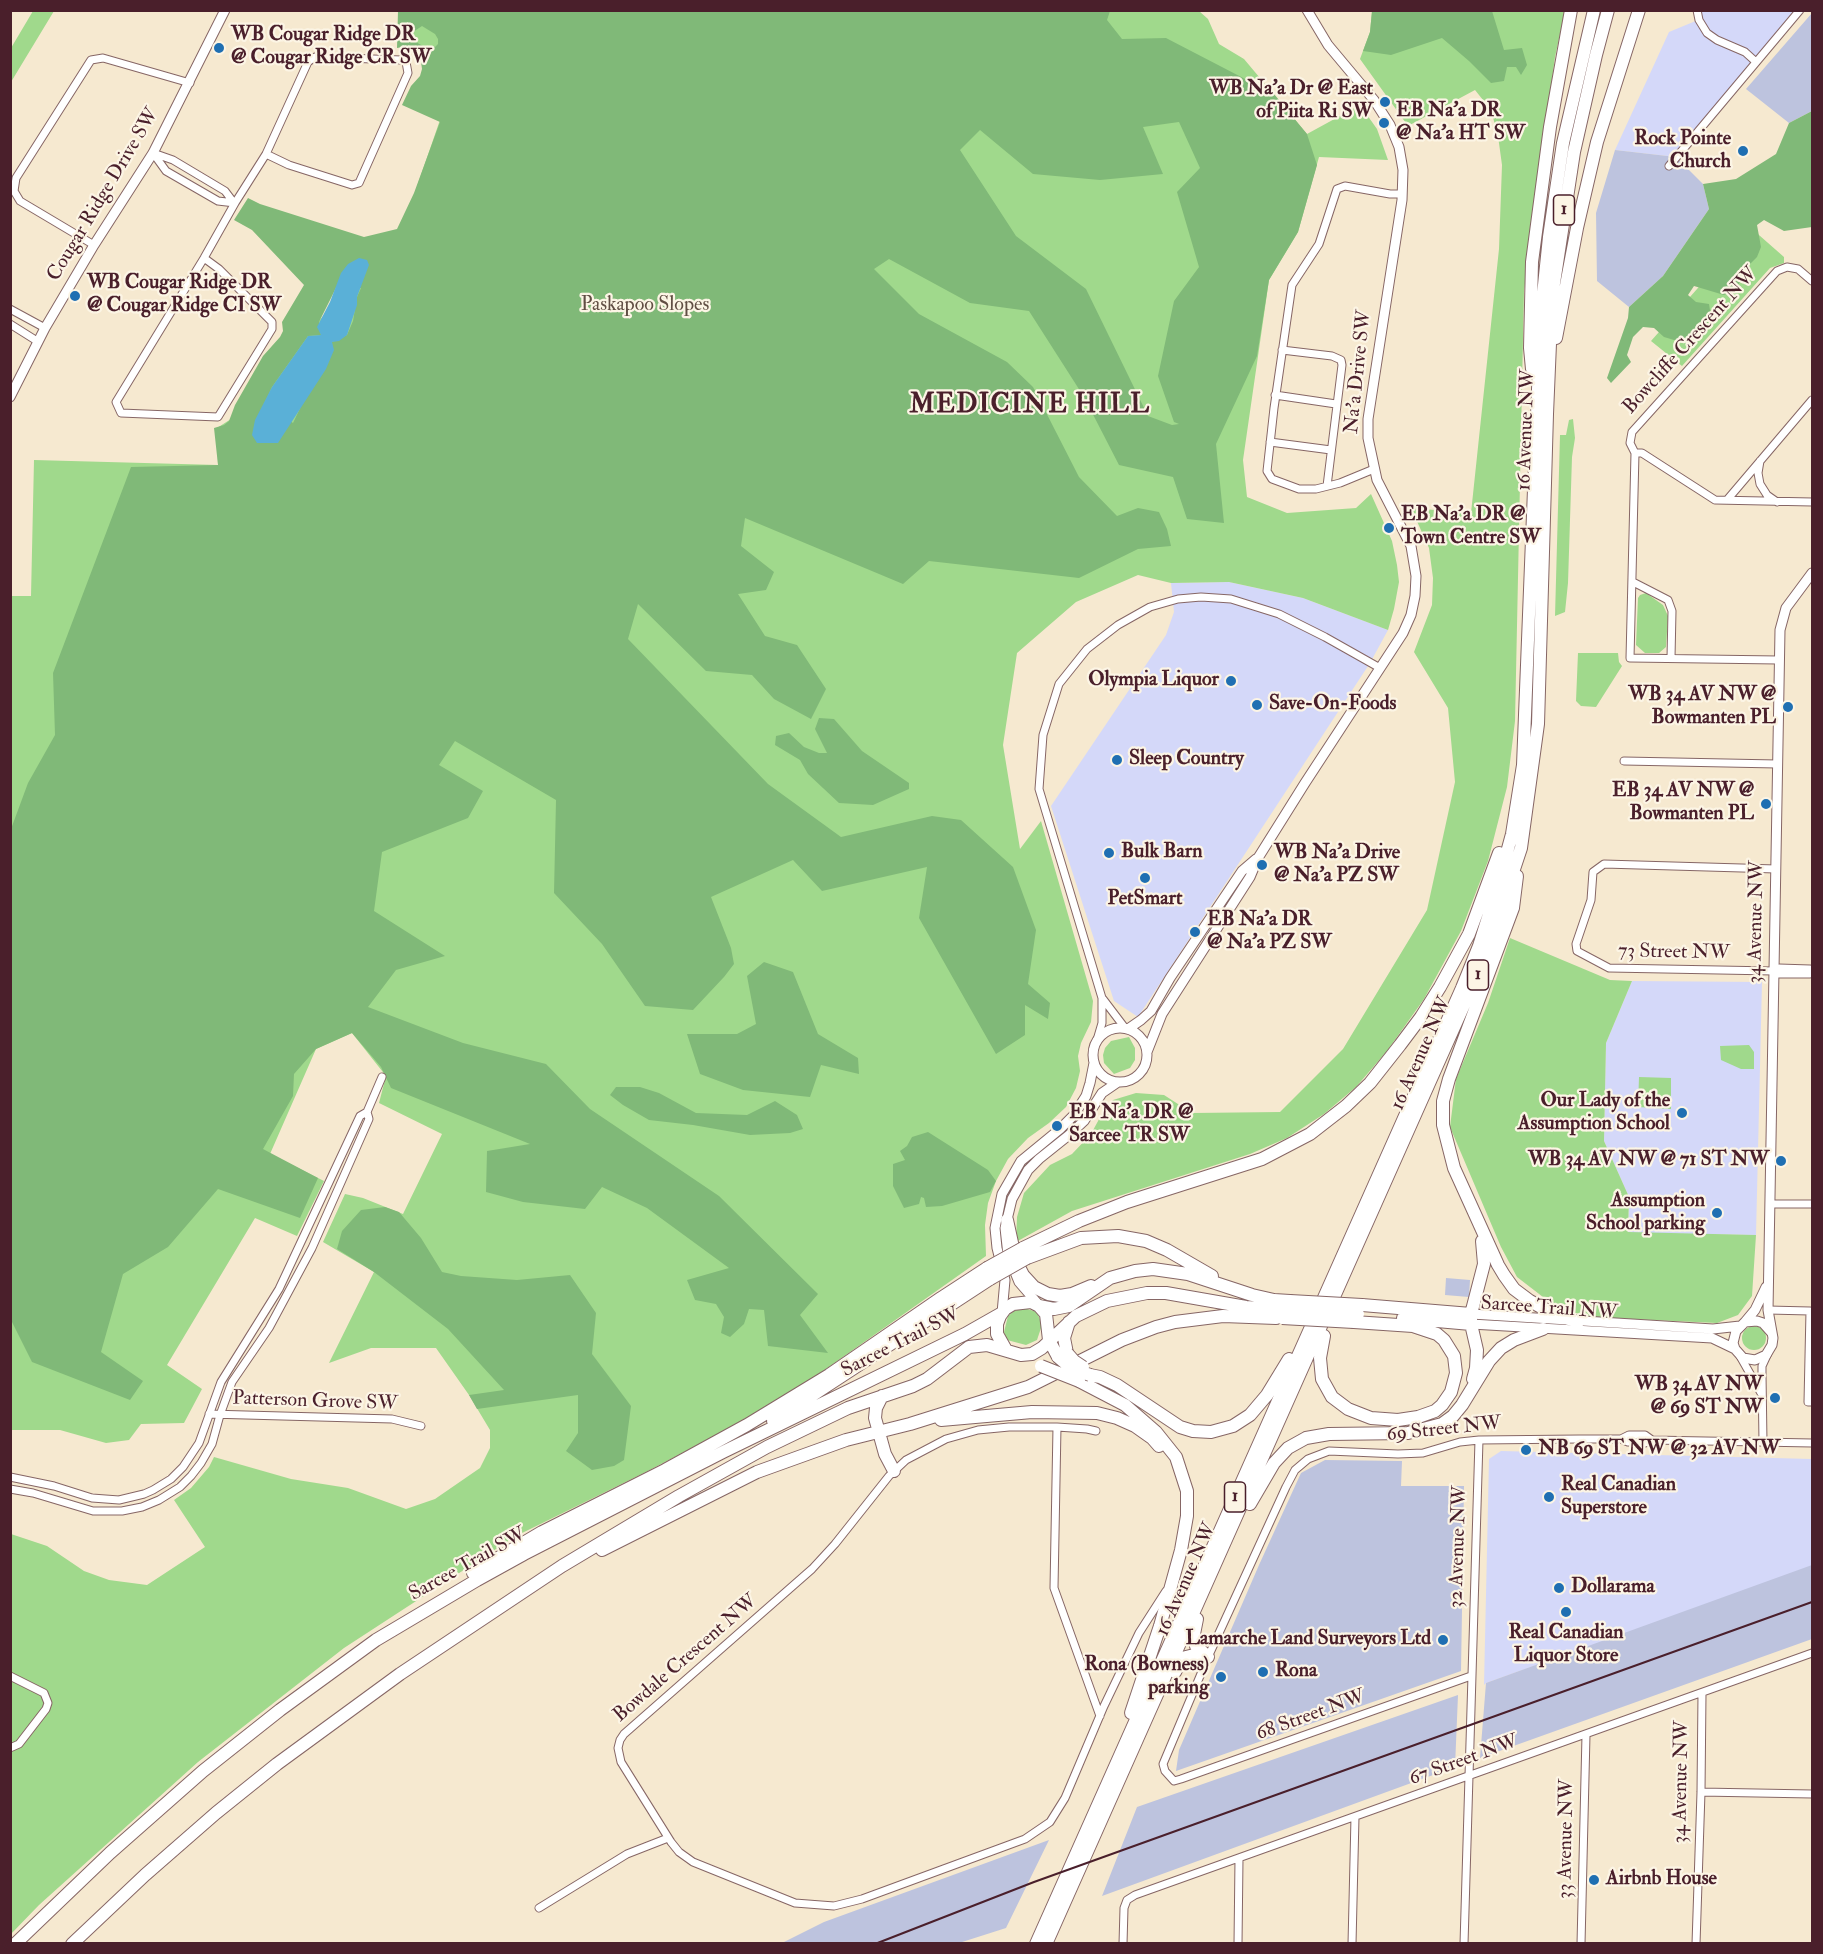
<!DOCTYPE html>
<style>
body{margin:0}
#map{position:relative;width:1823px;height:1954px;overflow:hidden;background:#f6e9d0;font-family:"IM FELL Double Pica",serif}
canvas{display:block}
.frame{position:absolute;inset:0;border:12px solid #4a1f2b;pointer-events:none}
</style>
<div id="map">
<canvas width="1823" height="1954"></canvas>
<div class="frame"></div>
</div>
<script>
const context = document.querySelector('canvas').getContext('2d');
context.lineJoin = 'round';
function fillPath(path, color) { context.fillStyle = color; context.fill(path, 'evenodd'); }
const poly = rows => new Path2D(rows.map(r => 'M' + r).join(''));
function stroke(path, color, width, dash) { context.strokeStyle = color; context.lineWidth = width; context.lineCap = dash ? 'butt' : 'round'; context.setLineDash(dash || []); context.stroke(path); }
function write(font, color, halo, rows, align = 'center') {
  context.font = font + ' "IM FELL Double Pica",serif'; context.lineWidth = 4.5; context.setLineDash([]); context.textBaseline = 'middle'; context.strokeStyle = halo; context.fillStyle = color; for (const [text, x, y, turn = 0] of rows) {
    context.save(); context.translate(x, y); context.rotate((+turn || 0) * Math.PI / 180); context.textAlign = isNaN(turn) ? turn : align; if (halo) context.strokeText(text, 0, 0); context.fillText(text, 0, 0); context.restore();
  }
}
const built = poly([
 [1697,11,1800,11,1676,157,1615,150,1669,32,1698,20],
 [1229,582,1303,598,1388,630,1370,663,1138,1017,1114,1001,1051,806,1166,635,1174,612,1171,583],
 [1632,981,1762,982,1756,1235,1628,1233,1629,1197,1604,1141,1606,1043],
 [1501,1451,1812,1459,1812,1567,1486,1683,1484,1685,1489,1459]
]);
const industrial = poly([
 [1812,13,1812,111,1789,123,1746,89],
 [1615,150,1676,157,1703,184,1709,209,1663,276,1629,307,1597,281,1596,213],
 [1446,1278,1470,1280,1469,1297,1445,1295],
 [1325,1460,1402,1461,1401,1486,1464,1486,1461,1671,1176,1771,1179,1750,1259,1565,1301,1473],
 [1812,1565,1812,1639,1480,1758,1486,1683],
 [1458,1695,1455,1767,1102,1896,1137,1807],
 [1049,1840,1006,1928,959,1943,782,1943,824,1922]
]);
const green = poly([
 [33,11,54,11,11,82,11,48],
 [399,11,1199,11,1208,19,1219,44,1244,59,1307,134,1360,105,1377,129,1388,160,1319,157,1298,232,1269,280,1243,460,1247,497,1287,513,1356,508,1371,494,1392,541,1397,565,1399,582,1394,609,1388,630,1303,598,1229,582,1171,583,1138,575,1076,602,1017,653,1003,745,1020,849,1041,821,1093,1001,1091,1022,1081,1043,1078,1056,1080,1071,1076,1088,1066,1107,1049,1123,1028,1138,1008,1159,996,1181,988,1203,985,1225,986,1256,809,1381,739,1423,646,1472,516,1536,344,1648,198,1762,39,1905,11,1934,11,1534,47,1546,84,1571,109,1580,147,1585,205,1547,174,1500,191,1488,209,1467,214,1457,291,1479,348,1488,406,1509,435,1499,480,1468,490,1448,490,1430,469,1395,436,1348,371,1348,329,1363,374,1272,323,1242,345,1194,363,1198,403,1214,442,1134,379,1103,386,1076,352,1033,316,1049,270,1154,324,1181,297,1236,255,1218,167,1365,202,1389,184,1423,141,1424,129,1440,106,1443,60,1430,11,1430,10,596,31,596,34,460,218,465,217,428,231,419,403,227,441,117,424,73,422,57,409,49,398,46],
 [1372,11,1565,11,1555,57,1524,291,1515,721,1507,787,1488,861,1461,931,1424,999,1387,1051,1356,1087,1324,1114,1287,1138,1250,1154,1072,1211,1016,1242,1017,1217,1024,1193,1050,1165,1072,1154,1091,1134,1104,1110,1113,1100,1136,1093,1164,1095,1192,1113,1280,1112,1343,1049,1427,910,1455,782,1448,708,1414,652,1432,605,1433,578,1429,548,1411,508,1471,513,1499,249,1502,165,1498,136,1491,110,1475,90,1408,126,1360,59,1370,32],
 [1751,228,1784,257,1784,263,1770,268,1682,366,1651,341],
 [1573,419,1575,438,1572,457,1568,583,1565,612,1555,616,1560,435,1566,435,1569,420],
 [1646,593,1663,605,1668,616,1666,647,1659,653,1645,653,1636,645,1638,598,1640,595],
 [1578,653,1618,653,1619,662,1622,666,1596,707,1581,706,1576,701],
 [1510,938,1610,980,1632,981,1606,1043,1604,1141,1629,1197,1628,1232,1756,1235,1752,1296,1738,1315,1717,1323,1589,1317,1556,1307,1517,1277,1501,1247,1450,1127,1456,1079,1488,1003],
 [1129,1037,1135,1048,1135,1060,1130,1068,1114,1074,1104,1063,1103,1055,1105,1048,1111,1041],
 [1749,1045,1754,1052,1754,1069,1741,1069,1721,1060,1720,1046],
 [1639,1077,1671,1078,1671,1109,1638,1107],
 [1024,1308,1037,1312,1042,1325,1037,1340,1026,1345,1007,1340,1004,1332,1008,1316,1014,1311],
 '1742 1338a12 12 0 1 1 24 0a12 12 0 1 1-24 0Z'
]);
const forest = poly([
 [476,10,1110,11,1107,20,1122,39,1166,38,1274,94,1307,134,1317,165,1298,232,1269,280,1257,356,1216,444,1224,523,1187,519,1173,477,1119,465,1084,397,1029,311,970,303,889,259,874,269,919,314,1007,362,1033,387,1079,477,1117,516,1138,508,1159,512,1167,529,1171,546,1138,549,1079,578,929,561,903,584,745,518,741,546,774,572,766,590,738,594,765,636,797,645,826,689,811,719,774,699,752,675,706,671,638,604,628,639,768,784,841,837,932,816,961,820,1013,867,1036,930,1028,984,1050,1003,1048,1019,1025,1005,1025,1035,996,1054,919,918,927,867,822,891,793,860,711,897,731,948,734,964,724,977,693,1010,645,1006,602,944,554,893,556,800,455,741,439,765,483,791,468,818,382,852,374,911,445,956,396,970,368,1007,463,1043,546,1064,590,1109,719,1196,818,1294,800,1315,828,1353,768,1346,764,1310,749,1309,744,1324,730,1337,721,1333,724,1317,716,1304,695,1300,687,1280,729,1268,647,1208,602,1187,585,1209,523,1202,486,1192,487,1151,530,1144,391,1088,381,1067,352,1033,316,1049,294,1074,293,1096,263,1149,318,1178,300,1218,218,1189,168,1247,123,1274,101,1352,143,1381,130,1400,32,1362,11,1320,11,829,28,783,55,735,53,673,131,467,218,465,214,428,224,425,229,421,235,405,263,356,280,337,283,331,282,322,304,285,252,230,234,220,248,198,260,204,364,237,397,229,414,193,440,122,402,105,411,86,420,76,422,69,421,62,412,51,403,47,397,48,398,11,474,12],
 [422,26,435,34,438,39,438,44,435,47,428,49,416,42,412,36,413,32],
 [1179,122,1200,168,1177,192,1199,267,1174,301,1158,376,1174,422,1179,424,1172,425,1148,416,1086,289,1016,236,960,150,980,130,1033,174,1100,180,1163,174,1143,127],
 [336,288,361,288,357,297,353,321,347,335,332,342,293,423,265,402,272,387,308,336,321,335,319,322],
 [1372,11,1492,11,1504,50,1522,48,1527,65,1521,75,1516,67,1507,67,1504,81,1491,83,1469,61,1442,38,1391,55,1363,51,1370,32],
 [1812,111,1812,227,1784,231,1764,220,1757,225,1761,247,1757,257,1747,267,1744,278,1732,291,1724,295,1694,286,1688,295,1696,302,1709,304,1711,317,1705,328,1688,338,1674,340,1664,337,1654,328,1643,327,1633,337,1627,355,1631,362,1611,383,1607,378,1628,318,1629,307,1663,276,1709,209,1703,184,1736,179,1776,154,1789,123],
 [819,718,834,719,862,751,909,783,909,789,873,805,839,803,808,774,800,760,775,745,776,736,789,733,804,747,819,753,827,753,815,729],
 [764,962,793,972,818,1034,858,1058,859,1074,821,1065,810,1097,743,1090,700,1074,687,1034,737,1034,756,1024,747,976],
 [616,1087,640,1087,659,1093,696,1113,747,1115,775,1101,797,1115,803,1129,790,1133,750,1135,693,1125,649,1120,623,1105,610,1095],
 [928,1132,988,1170,996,1181,990,1192,942,1206,926,1207,924,1198,921,1197,919,1204,904,1208,893,1186,893,1164,905,1160,900,1151,907,1146,912,1137],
 [385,1207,399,1212,421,1238,442,1272,461,1276,517,1280,570,1275,596,1313,592,1354,631,1406,624,1460,614,1466,592,1470,566,1451,578,1433,578,1395,477,1409,469,1395,504,1390,448,1329,374,1272,337,1249,342,1231,361,1210]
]);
const water = poly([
 [359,258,367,260,369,265,357,297,357,305,347,335,339,341,332,342,334,350,326,369,278,443,257,443,252,435,255,420,272,387,308,336,321,335,317,327,330,302,341,273,348,264]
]);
const street = poly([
 [1697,10,1699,20,1707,33,1717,40,1745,52,1756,62],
 [153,153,166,171,218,201,235,203],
 [153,153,173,160,225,191,234,203],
 [1669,166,1800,10],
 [94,245,20,201,14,191,16,178,91,60,103,58,190,83],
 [204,258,219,269,272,322,272,329,218,417,121,413,116,402,204,258,235,203,266,154,308,62,315,57,402,60,406,62,408,73,359,183,352,185,289,165,266,154],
 [10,309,45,328],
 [10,324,37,341],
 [1282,350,1332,356,1341,360,1342,365,1327,486],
 [1275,395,1336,404],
 [1270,442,1331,450],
 [1635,453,1642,453,1715,500,1812,502],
 [1760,461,1758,473,1760,484,1767,495,1777,502],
 [1374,469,1340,483,1316,489,1299,489,1272,479,1267,471,1274,408,1292,285,1319,244,1337,189,1345,186,1390,194,1402,194],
 [1727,500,1812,400],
 [1633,582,1668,600,1672,611,1671,658],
 [1778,660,1630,658,1635,453,1630,443,1632,432,1777,271,1787,267,1798,269,1812,281],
 [1624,761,1777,764],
 [1776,869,1604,864,1593,872,1591,900,1576,944,1577,951,1609,968,1774,971,1779,974,1810,974,1812,972],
 [1774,971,1779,968,1810,969,1812,971],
 [1103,999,1125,1028],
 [1097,1040,1102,1023,1102,998,1039,789,1043,735,1059,684,1087,649,1118,625,1150,607,1178,599,1201,597,1231,599,1279,614,1325,637,1380,668],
 [1770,1204,1812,1204],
 [1768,1310,1810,1311,1808,1402,1812,1402],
 [1740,1356,1761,1393],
 [209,1414,392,1419,421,1426],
 [1057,1427,1054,1588,1100,1716],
 [1096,1431,1087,1429,1057,1427,1009,1427,978,1430,946,1439,906,1460,889,1476,835,1544,812,1569,624,1734,620,1740,618,1748,621,1762,671,1842,679,1852,693,1862,795,1903,834,1906,862,1899,1025,1839,1050,1822,1065,1798,1104,1706,1139,1633,1166,1591],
 [1621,1439,1629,1435,1645,1435,1652,1440],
 [1763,1442,1762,1374,1762,1366,1768,1353],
 [10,1477,54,1486,92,1498,119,1500,144,1494,153,1490,171,1479,183,1467,199,1443,221,1382,279,1289,360,1116,367,1112],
 [10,1489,33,1493,93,1511,122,1511,142,1507,159,1500,180,1487,191,1476,201,1463,212,1444,220,1415,232,1382,269,1328,312,1248,369,1119,367,1112,382,1077],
 [10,1676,44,1693,48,1703,46,1709,19,1744,10,1748],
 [1471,1676,1181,1779,1174,1781,1165,1771,1163,1764,1208,1657,1286,1487,1295,1470,1308,1459,1329,1451,1398,1454,1423,1453,1460,1442,1479,1440,1579,1439,1621,1439,1628,1442,1645,1443,1652,1440,1812,1443],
 [1701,1792,1812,1794],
 [539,1908,627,1854,668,1838],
 [1123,1944,1124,1908,1127,1900,1135,1895,1812,1653],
 [1238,1944,1239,1859],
 [1352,1944,1355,1817],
 [1464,1944,1479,1440],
 [1581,1944,1586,1735],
 [1696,1944,1701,1792,1702,1694]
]);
const secondary = poly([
 [10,397,45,328,94,245,153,153,225,10],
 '1093 1055a27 27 0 1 1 54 0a27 27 0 1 1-54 0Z',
 [1128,1029,1141,1020,1151,1011,1170,978,1242,871,1256,859],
 [1147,1052,1162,1014,1250,877,1258,858,1305,783,1403,633,1411,615,1415,596,1416,576,1411,546,1377,480,1368,438,1368,419,1402,200,1403,170,1399,147,1390,125,1374,100,1328,45,1307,10],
 [1038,1304,1019,1282,1008,1255,1005,1228,1012,1199,1028,1170,1039,1159,1069,1135,1084,1121,1102,1093,1118,1082],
 [1002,1313,1005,1280,997,1248,995,1228,1002,1194,1021,1161,1060,1129,1074,1115,1086,1096,1090,1083,1094,1063],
 [1471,1314,1713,1329,1740,1326],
 [1745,1322,1755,1310,1766,1287],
 [1471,1324,1712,1338,1735,1349],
 [1771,1332,1763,1323,1757,1321,1745,1322,1736,1331,1733,1343,1735,1349,1743,1358,1755,1360,1766,1355,1772,1345,1773,1338,1768,1310,1780,630,1786,608,1812,573]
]);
const highway = poly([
 [1556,338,1577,228,1597,142,1639,10],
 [1532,369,1530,348,1532,262,1550,127,1571,10],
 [1517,876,1513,908,1449,1079,1443,1101,1443,1125,1454,1168,1498,1265,1504,1275,1514,1289,1530,1301,1552,1313,1578,1322],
 [1007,1220,1016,1261,1023,1275,1034,1287,1048,1294,1060,1296,1072,1294,1091,1286],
 [1023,1248,1079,1221,1127,1202,1262,1159,1310,1134,1346,1106,1370,1083,1400,1045,1421,1017,1440,987,1469,934,1499,853],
 [1027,1258,1081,1238,1118,1236,1146,1241,1167,1250,1212,1276],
 [1362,1305,1471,1314],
 [1039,1306,1054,1309,1069,1306,1110,1278,1135,1271,1153,1269,1188,1274,1252,1295,1274,1300,1290,1301],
 [1403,1318,1471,1324],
 [1324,1336,1320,1358,1322,1379,1332,1397,1348,1409,1371,1418,1398,1420,1418,1417,1435,1411,1442,1405,1451,1392,1456,1373,1454,1356,1444,1340,1437,1334,1413,1326,1354,1322],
 [1006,1350,997,1334,997,1324,1000,1316,1005,1309,1013,1304,1031,1302,1039,1306,1046,1314,1049,1340,1058,1357],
 [1067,1353,1064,1338,1069,1322],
 [1090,1375,1100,1377,1117,1385,1180,1427,1193,1431,1211,1432,1233,1426,1250,1415,1267,1395,1289,1359],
 [1473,1379,1476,1368,1477,1350,1471,1324,1471,1314,1484,1264,1482,1241],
 [1079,1381,1125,1405,1156,1432,1176,1457,1187,1491,1187,1516,1181,1550,1160,1626,1131,1713],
 [882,1396,876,1408,875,1418,885,1454,894,1471],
 [941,1420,1032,1412,1097,1413,1117,1418,1135,1426,1152,1438,1159,1446],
 [773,1421,990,1279],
 [1250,1504,1274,1463,1288,1448,1306,1438,1329,1434,1408,1433,1442,1424,1453,1416,1462,1405,1489,1361,1501,1348,1514,1340,1543,1329],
 [602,1550,757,1472,846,1440,910,1424,1028,1387,1122,1340,1156,1327,1175,1322,1223,1316,1276,1318],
 [473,1573,542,1532,665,1470,747,1425,829,1375,941,1298,987,1268],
 [1197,1619,1194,1634,1196,1646,1207,1656],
 [1175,1672,1182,1658,1194,1655,1208,1657],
 [15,1944,110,1853,203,1771,280,1710,376,1640,477,1580,524,1554,723,1452,965,1334,1002,1313],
 [72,1944,145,1875,216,1813,277,1764,400,1674,562,1566,679,1496,767,1447,848,1408,913,1386,927,1379,969,1347,987,1345,1021,1355,1032,1354,1042,1348,1076,1316,1107,1301,1147,1293,1166,1293,1246,1307,1285,1310],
 [1036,1944,1462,988,1479,946,1497,889,1512,834,1523,765,1541,314,1549,237,1563,143,1594,10],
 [1046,1944,1483,962,1521,848,1538,724,1547,414,1551,320,1554,283,1574,152,1596,55,1608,10]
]);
const rail = poly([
 [875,1944,1034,1882,1812,1602]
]);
const highwayBridge = poly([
 [987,1268,1023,1248],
 [990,1279,1027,1258],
 [1290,1301,1362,1305],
 [1285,1310,1358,1314],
 [1282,1318,1354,1322],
 [1067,1353,1074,1361,1083,1367],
 [1058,1357,1071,1368,1090,1375],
 [1041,1366,1079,1381]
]);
const markers = [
 [219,48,6,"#1f6fb2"],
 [1385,102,6,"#1f6fb2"],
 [1384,123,6,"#1f6fb2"],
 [1743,151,6,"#1f6fb2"],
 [75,296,6,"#1f6fb2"],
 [1389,528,6,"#1f6fb2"],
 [1231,681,6,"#1f6fb2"],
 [1257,705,6,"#1f6fb2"],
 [1788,707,6,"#1f6fb2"],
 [1117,760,6,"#1f6fb2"],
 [1766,804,6,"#1f6fb2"],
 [1109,853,6,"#1f6fb2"],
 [1262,865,6,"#1f6fb2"],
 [1145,878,6,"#1f6fb2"],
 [1195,932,6,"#1f6fb2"],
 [1682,1113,6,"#1f6fb2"],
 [1057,1126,6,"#1f6fb2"],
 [1781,1161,6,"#1f6fb2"],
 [1717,1213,6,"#1f6fb2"],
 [1775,1398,6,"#1f6fb2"],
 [1526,1450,6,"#1f6fb2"],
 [1549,1497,6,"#1f6fb2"],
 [1559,1588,6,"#1f6fb2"],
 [1566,1612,6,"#1f6fb2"],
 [1443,1640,6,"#1f6fb2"],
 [1263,1672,6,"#1f6fb2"],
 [1221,1677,6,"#1f6fb2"],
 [1594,1880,6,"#1f6fb2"]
];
const shields = [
 [1564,210,21],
 [1478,975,21],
 [1235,1497,21]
];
const shieldNames = [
 ["1",1564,210],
 ["1",1478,975],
 ["1",1235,1497]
];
const poiNames = [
 ["WB Cougar Ridge DR",231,36],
 ["@ Cougar Ridge CR SW",231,59],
 ["WB Na'a Dr @ East",1373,90,"right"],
 ["of Piita Ri SW",1373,113,"right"],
 ["EB Na'a DR",1396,112],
 ["@ Na'a HT SW",1396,135],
 ["Rock Pointe",1731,140,"right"],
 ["Church",1731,163,"right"],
 ["WB Cougar Ridge DR",87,284],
 ["@ Cougar Ridge CI SW",87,307],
 ["EB Na'a DR @",1401,516],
 ["Town Centre SW",1401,539],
 ["Olympia Liquor",1219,681,"right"],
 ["WB 34 AV NW @",1776,696,"right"],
 ["Bowmanten PL",1776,719,"right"],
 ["Save-On-Foods",1269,705],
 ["Sleep Country",1129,760],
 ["EB 34 AV NW @",1754,792,"right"],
 ["Bowmanten PL",1754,815,"right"],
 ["Bulk Barn",1121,853],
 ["WB Na'a Drive",1274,854],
 ["@ Na'a PZ SW",1274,877],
 ["PetSmart",1145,900,"center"],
 ["EB Na'a DR",1207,921],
 ["@ Na'a PZ SW",1207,944],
 ["Our Lady of the",1670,1102,"right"],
 ["Assumption School",1670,1125,"right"],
 ["EB Na'a DR @",1069,1114],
 ["Sarcee TR SW",1069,1137],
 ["WB 34 AV NW @ 71 ST NW",1769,1161,"right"],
 ["Assumption",1705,1202,"right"],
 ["School parking",1705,1225,"right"],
 ["WB 34 AV NW",1763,1386,"right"],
 ["@ 69 ST NW",1763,1409,"right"],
 ["NB 69 ST NW @ 32 AV NW",1538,1450],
 ["Real Canadian",1561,1486],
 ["Superstore",1561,1509],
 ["Dollarama",1571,1588],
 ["Real Canadian",1566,1634,"center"],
 ["Liquor Store",1566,1657,"center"],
 ["Lamarche Land Surveyors Ltd",1431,1640,"right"],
 ["Rona (Bowness)",1209,1666,"right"],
 ["parking",1209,1689,"right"],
 ["Rona",1275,1672],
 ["Airbnb House",1606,1880]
];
const streetNames = [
 ["Cougar Ridge Drive SW",104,195,-59],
 ["Bowcliffe Crescent NW",1691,341,-48],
 ["Na'a Drive SW",1359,372,-84],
 ["16 Avenue NW",1527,430,-88],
 ["34 Avenue NW",1757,922,-89],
 ["73 Street NW",1674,953,1],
 ["16 Avenue NW",1422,1054,-66],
 ["Sarcee Trail NW",1549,1309,4],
 ["Sarcee Trail SW",901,1343,-27],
 ["Patterson Grove SW",315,1402,2],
 ["69 Street NW",1444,1430,-6],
 ["32 Avenue NW",1459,1547,-88],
 ["Sarcee Trail SW",468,1565,-29],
 ["16 Avenue NW",1187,1580,-66],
 ["Bowdale Crescent NW",686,1659,-41],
 ["68 Street NW",1311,1716,-20],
 ["67 Street NW",1464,1761,-20],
 ["34 Avenue NW",1682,1782,-89],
 ["33 Avenue NW",1567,1839,-89]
];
const parkNames = [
 ["Paskapoo Slopes",645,306]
];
const districtNames = [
 ["MEDICINE HILL",1030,406]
];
fillPath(built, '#d4d8f9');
fillPath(industrial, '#bdc3de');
fillPath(green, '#a0d98c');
fillPath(forest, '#80b978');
fillPath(water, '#5ab0d7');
stroke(street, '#866665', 9);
stroke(secondary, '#866665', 11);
stroke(highway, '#866665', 14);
stroke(street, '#fff', 7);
stroke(secondary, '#fff', 9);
stroke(highway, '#fff', 12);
stroke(rail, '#4a1f2b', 2);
stroke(highwayBridge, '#866665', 14, []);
stroke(highwayBridge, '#fff', 12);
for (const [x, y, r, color] of markers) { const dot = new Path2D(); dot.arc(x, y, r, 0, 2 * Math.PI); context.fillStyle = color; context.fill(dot); stroke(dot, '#fcf5e5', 2); }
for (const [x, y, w] of shields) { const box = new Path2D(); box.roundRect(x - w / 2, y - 15, w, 30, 4.5); context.fillStyle = '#fcf5e5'; context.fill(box); stroke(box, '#4a1f2b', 1.5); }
write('bold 18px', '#4a1f2b', null, shieldNames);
write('bold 20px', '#4a1f2b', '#fcf5e5', poiNames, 'left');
write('20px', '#4a1f2b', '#fcf5e5', streetNames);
write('20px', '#604e43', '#fcf5e5', parkNames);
context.letterSpacing = '1.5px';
write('bold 26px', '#4a1f2b', '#fcf5e5', districtNames);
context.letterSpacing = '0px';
</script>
